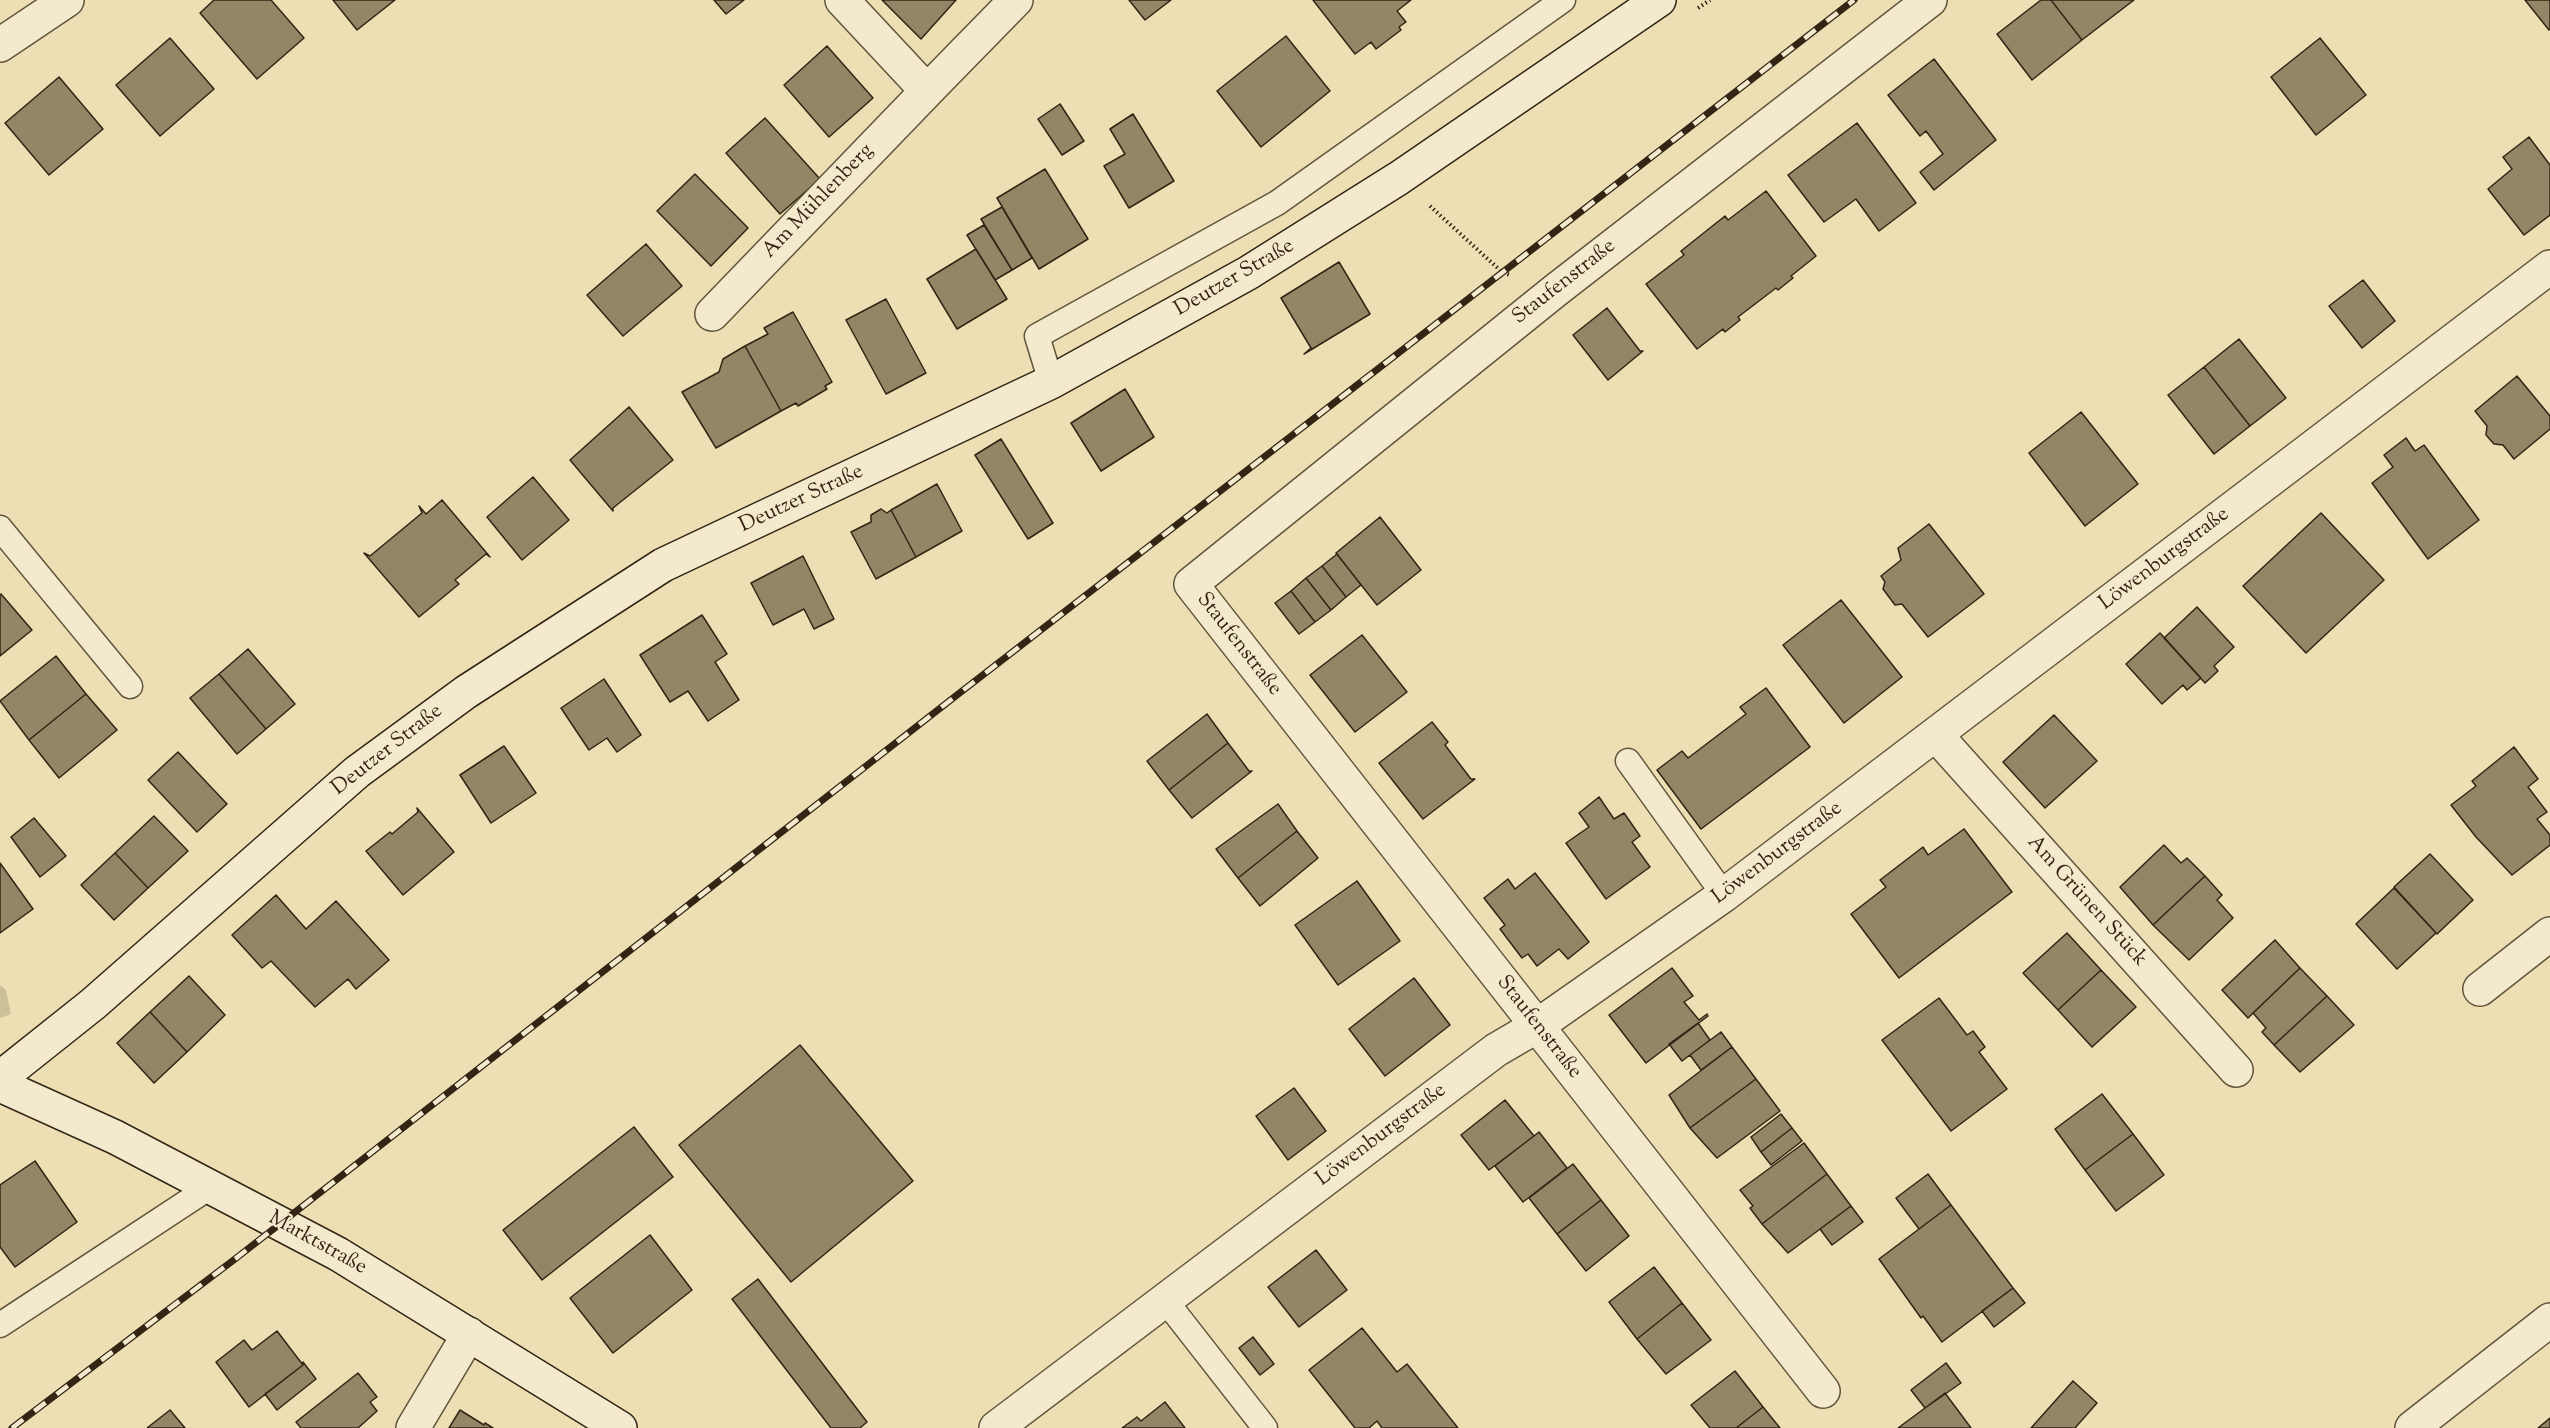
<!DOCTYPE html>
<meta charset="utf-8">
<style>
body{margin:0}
canvas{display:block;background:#eddfb3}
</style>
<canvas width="2550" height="1428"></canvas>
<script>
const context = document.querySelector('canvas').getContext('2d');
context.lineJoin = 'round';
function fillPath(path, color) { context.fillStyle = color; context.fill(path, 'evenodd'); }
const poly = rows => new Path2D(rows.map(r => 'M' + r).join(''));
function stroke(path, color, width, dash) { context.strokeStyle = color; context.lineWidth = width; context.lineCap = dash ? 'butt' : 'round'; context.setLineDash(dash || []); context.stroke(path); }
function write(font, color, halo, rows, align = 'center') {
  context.font = font + ' "Sorts Mill Goudy",serif'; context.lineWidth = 4.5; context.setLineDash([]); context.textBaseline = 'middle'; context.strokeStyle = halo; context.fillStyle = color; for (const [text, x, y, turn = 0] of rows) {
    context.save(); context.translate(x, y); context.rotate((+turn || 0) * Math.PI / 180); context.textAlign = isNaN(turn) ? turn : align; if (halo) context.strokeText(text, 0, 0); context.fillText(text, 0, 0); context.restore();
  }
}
const green = poly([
 [0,985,6,990,11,1014,0,1018]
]);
const building = poly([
 [214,0,271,0,304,38,257,79,200,13,214,0],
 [333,0,395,0,357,30,333,0],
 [714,0,744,0,726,14,714,0],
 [882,0,956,0,921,39,882,0],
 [1129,0,1171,0,1145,20,1129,0],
 [1313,0,1411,0,1397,11,1406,22,1399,27,1401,30,1376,49,1371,42,1355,54,1313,0],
 [2041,0,2051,0,2082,40,2032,80,1997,34,2041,0],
 [2051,0,2134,0,2082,40,2051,0],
 [2525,0,2550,0,2550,29,2549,30,2525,0],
 [1286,36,1330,91,1261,147,1217,91,1286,36],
 [170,38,214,89,160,136,116,85,170,38],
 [2320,38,2366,95,2316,135,2271,77,2320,38],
 [827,46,873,98,829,137,784,85,827,46],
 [1934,59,1996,140,1934,190,1920,172,1943,154,1926,131,1920,136,1888,95,1934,59],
 [59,77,103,129,49,175,5,123,59,77],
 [1060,104,1084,141,1062,155,1038,119,1060,104],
 [1133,114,1174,181,1129,208,1104,166,1125,154,1110,129,1133,114],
 [765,118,820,179,780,214,726,153,765,118],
 [1857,123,1916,203,1879,231,1856,199,1824,222,1788,175,1857,123],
 [2529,137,2550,165,2550,215,2524,235,2488,189,2512,169,2503,157,2529,137],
 [1045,169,1088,239,1039,269,997,198,1045,169],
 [695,174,748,228,711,266,657,211,695,174],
 [1766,191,1816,256,1791,276,1793,278,1778,290,1776,288,1738,317,1740,320,1725,332,1723,329,1697,349,1646,284,1684,255,1681,251,1725,216,1728,220,1766,191],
 [1002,207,1032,258,1012,270,981,219,1002,207],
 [984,225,1012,270,995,280,967,235,984,225],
 [646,244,682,286,623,336,587,295,646,244],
 [976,249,1007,299,957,329,927,279,976,249],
 [1339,262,1370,314,1304,354,1311,348,1281,298,1339,262],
 [2363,280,2395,321,2362,348,2329,306,2363,280],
 [886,299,926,373,886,394,846,320,886,299],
 [1607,308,1640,351,1643,351,1608,380,1573,335,1607,308],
 [793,312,832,382,825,386,827,389,798,406,796,403,781,411,745,346,768,334,764,328,793,312],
 [2239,339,2286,398,2250,426,2204,367,2239,339],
 [745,346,781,411,716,448,682,392,719,372,723,359,745,346],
 [2204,367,2250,426,2214,454,2168,395,2204,367],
 [2517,376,2550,416,2550,429,2514,459,2503,445,2494,444,2486,435,2487,426,2475,411,2517,376],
 [1125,389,1154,437,1101,471,1071,423,1125,389],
 [629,407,673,460,613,508,613,511,570,460,629,407],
 [2081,412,2138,484,2085,526,2029,453,2081,412],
 [2406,438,2415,451,2424,445,2479,520,2428,559,2372,483,2393,467,2384,455,2406,438],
 [1001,439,1053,523,1028,539,975,455,1001,439],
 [533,477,569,520,522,560,487,517,533,477],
 [937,484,962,531,916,557,891,510,937,484],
 [442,500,490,557,486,554,455,580,459,584,419,617,364,553,370,556,422,513,419,506,426,514,442,500],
 [881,509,887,513,891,510,916,557,876,579,851,532,871,522,871,515,881,509],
 [2321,513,2384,580,2306,653,2243,586,2321,513],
 [1380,517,1421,570,1377,605,1336,553,1380,517],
 [1929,524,1984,594,1928,637,1902,604,1895,605,1883,589,1885,582,1881,576,1901,560,1898,548,1929,524],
 [1337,554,1361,585,1346,597,1322,566,1337,554],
 [803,556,834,619,814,629,804,609,773,625,751,583,803,556],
 [1322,566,1346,597,1331,610,1306,578,1322,566],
 [1306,578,1331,610,1315,622,1291,591,1306,578],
 [1291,591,1315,622,1299,634,1275,603,1291,591],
 [1,594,32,630,0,656,0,595,1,594],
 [1841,600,1902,677,1844,723,1783,645,1841,600],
 [2197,607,2234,647,2214,666,2218,671,2205,683,2164,638,2197,607],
 [702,615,727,654,715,662,739,700,708,721,688,691,670,702,640,655,702,615],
 [2160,633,2201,678,2187,690,2183,685,2162,704,2126,664,2160,633],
 [1362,635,1407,692,1355,732,1310,675,1362,635],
 [248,649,295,704,266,729,219,674,248,649],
 [56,656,86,694,29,740,0,701,56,656],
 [219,674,266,729,237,754,190,698,219,674],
 [604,679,641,735,617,752,607,738,589,750,561,708,604,679],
 [1766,688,1810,747,1701,829,1657,770,1682,751,1688,758,1746,714,1740,707,1766,688],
 [86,694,117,730,59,778,29,740,86,694],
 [1207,714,1228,743,1169,790,1147,761,1207,714],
 [2054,715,2097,761,2045,808,2003,762,2054,715],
 [1432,722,1448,742,1445,745,1471,779,1475,779,1423,819,1379,763,1432,722],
 [1228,743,1249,771,1252,771,1192,818,1169,790,1228,743],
 [504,746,536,793,491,823,460,775,504,746],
 [2514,747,2538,779,2528,787,2547,812,2537,819,2550,835,2550,845,2512,875,2476,837,2451,805,2476,786,2472,781,2514,747],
 [178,752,227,804,197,832,148,780,178,752],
 [1599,797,1614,819,1624,813,1640,836,1632,842,1650,867,1606,899,1566,843,1589,827,1579,813,1599,797],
 [1278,804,1297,831,1238,878,1216,849,1278,804],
 [417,808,454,852,403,895,366,851,390,832,392,834,418,812,417,808],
 [154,816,188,851,148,888,115,853,154,816],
 [34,818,66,856,40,877,11,837,34,818],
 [1964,829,2012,892,1899,978,1851,914,1886,887,1880,880,1923,847,1928,855,1964,829],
 [1297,831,1318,858,1260,906,1238,878,1297,831],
 [2164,845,2181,863,2187,858,2205,876,2153,925,2120,887,2164,845],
 [115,853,148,888,114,920,81,885,115,853],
 [2430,854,2473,900,2437,934,2394,887,2430,854],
 [0,863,33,909,0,933,0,863],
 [1535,873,1589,942,1568,959,1559,949,1537,966,1528,954,1522,958,1500,929,1505,925,1484,898,1508,879,1515,889,1535,873],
 [2205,876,2222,895,2217,900,2233,918,2189,960,2153,925,2205,876],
 [1357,881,1400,941,1338,985,1295,925,1357,881],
 [2394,888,2436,933,2397,969,2356,924,2394,888],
 [276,895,306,929,336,901,389,960,356,989,348,979,315,1007,271,961,262,968,232,935,276,895],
 [2067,933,2101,970,2058,1010,2023,973,2067,933],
 [2275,940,2300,968,2248,1018,2222,990,2275,940],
 [1672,968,1693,996,1684,1002,1699,1020,1707,1014,1708,1016,1646,1063,1609,1015,1672,968],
 [2300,968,2327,996,2274,1045,2262,1032,2266,1028,2253,1013,2300,968],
 [2101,970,2136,1007,2092,1047,2058,1010,2101,970],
 [189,976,225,1015,187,1052,150,1012,189,976],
 [1414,978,1450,1025,1385,1076,1349,1029,1414,978],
 [2327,996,2354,1025,2300,1072,2274,1045,2327,996],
 [1939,998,1967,1035,1973,1031,1985,1047,1979,1052,2007,1089,1951,1131,1882,1040,1939,998],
 [150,1012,187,1052,154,1083,117,1043,150,1012],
 [1698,1023,1710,1040,1682,1061,1669,1044,1698,1023],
 [1721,1032,1732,1047,1701,1070,1690,1055,1721,1032],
 [800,1045,913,1181,791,1282,679,1145,800,1045],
 [1732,1047,1756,1079,1690,1128,1669,1095,1732,1047],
 [1756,1079,1780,1111,1717,1158,1690,1128,1756,1079],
 [1294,1088,1326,1131,1288,1160,1256,1116,1294,1088],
 [2102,1094,2133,1134,2085,1170,2055,1129,2102,1094],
 [1505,1100,1534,1136,1489,1170,1461,1135,1505,1100],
 [1781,1114,1792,1128,1761,1152,1751,1137,1781,1114],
 [634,1127,673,1177,542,1280,503,1230,634,1127],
 [1792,1128,1802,1141,1771,1165,1761,1152,1792,1128],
 [1539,1132,1567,1168,1523,1202,1495,1166,1539,1132],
 [2133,1134,2164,1175,2116,1211,2085,1170,2133,1134],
 [1804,1143,1827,1174,1762,1224,1750,1208,1753,1206,1740,1190,1804,1143],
 [35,1161,77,1222,15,1267,0,1247,0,1185,35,1161],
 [1573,1164,1601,1200,1557,1234,1529,1198,1573,1164],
 [1827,1174,1851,1206,1788,1253,1762,1224,1827,1174],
 [1928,1174,1951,1205,1919,1229,1896,1198,1928,1174],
 [1601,1200,1629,1236,1586,1271,1557,1234,1601,1200],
 [1951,1205,2013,1288,1942,1342,1923,1316,1921,1318,1879,1259,1951,1205],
 [1851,1206,1863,1222,1832,1245,1820,1229,1851,1206],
 [650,1235,692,1290,613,1353,570,1298,650,1235],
 [1316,1250,1347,1290,1299,1327,1268,1287,1316,1250],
 [1654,1267,1682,1303,1637,1339,1609,1302,1654,1267],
 [758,1279,867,1422,860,1428,831,1428,732,1299,758,1279],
 [2013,1288,2025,1303,1994,1327,1982,1311,2013,1288],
 [1682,1303,1711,1340,1666,1374,1637,1339,1682,1303],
 [1362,1328,1397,1372,1407,1364,1458,1428,1382,1428,1377,1421,1369,1428,1355,1428,1309,1370,1362,1328],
 [277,1331,303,1365,249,1407,216,1362,244,1340,252,1350,277,1331],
 [1253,1337,1274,1364,1260,1375,1239,1348,1253,1337],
 [303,1362,316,1379,277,1410,265,1394,303,1365,303,1362],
 [1946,1363,1961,1383,1925,1408,1911,1390,1946,1363],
 [1735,1371,1763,1407,1736,1428,1710,1428,1691,1405,1735,1371],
 [358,1373,377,1397,370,1402,377,1411,358,1428,301,1428,296,1422,358,1373],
 [2073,1381,2097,1403,2075,1428,2031,1428,2073,1381],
 [1945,1393,1971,1428,1898,1428,1925,1408,1945,1393],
 [1165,1402,1185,1428,1122,1428,1137,1417,1141,1421,1165,1402],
 [1763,1407,1780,1428,1736,1428,1763,1407],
 [170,1410,185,1428,147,1428,170,1410],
 [460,1410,484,1425,485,1423,493,1428,449,1428,460,1410],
 [2550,1418,2550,1428,2538,1428,2550,1418]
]);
const path = poly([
 [1698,8,1710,0],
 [1430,206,1502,272,1510,275]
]);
const lane = poly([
 [1051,382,1037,336,1277,203,1563,0],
 [0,528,130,686],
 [1628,761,1724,895],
 [1165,1300,1265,1428],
 [0,1325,210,1187]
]);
const street = poly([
 [0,45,67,0],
 [927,91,1016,0],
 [712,314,927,91,842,0],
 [1936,735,2236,1070],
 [2480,989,2550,934],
 [1823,1391,1191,584,1556,290,1930,0],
 [413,1428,469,1334],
 [996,1428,1496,1050,1537,1026,1724,895,2550,267],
 [2412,1428,2550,1320]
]);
const secondary = poly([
 [0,1078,93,1004,357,772,466,692,663,565,1051,382,1248,273,1399,178,1659,0],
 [0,1085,115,1137,338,1254,620,1428]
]);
const rail = poly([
 [12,1428,235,1259,957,695,1854,0]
]);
const streetNames = [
 ["Am Mühlenberg",819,202,-46],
 ["Deutzer Straße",1235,279,-30],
 ["Staufenstraße",1565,283,-38],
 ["Deutzer Straße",802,500,-25],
 ["Löwenburgstraße",2165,560,-37],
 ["Staufenstraße",1238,645,52],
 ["Deutzer Straße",388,751,-38],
 ["Löwenburgstraße",1778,854,-37],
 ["Am Grünen Stück",2086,902,48],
 ["Staufenstraße",1538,1028,52],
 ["Löwenburgstraße",1382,1136,-37],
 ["Marktstraße",317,1244,29]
];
fillPath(green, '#cdbf98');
fillPath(building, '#938667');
stroke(building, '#322514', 1.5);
stroke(lane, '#61543c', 27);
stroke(street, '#61543c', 36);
stroke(secondary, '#322514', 36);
stroke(path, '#322514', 4, [1.5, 3]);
stroke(lane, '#f3eace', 24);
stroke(street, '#f3eace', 33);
stroke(secondary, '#f3eace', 33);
stroke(rail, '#322514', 7);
stroke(rail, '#f3eace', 4.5, [14]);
write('21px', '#322514', '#f3eace', streetNames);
</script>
